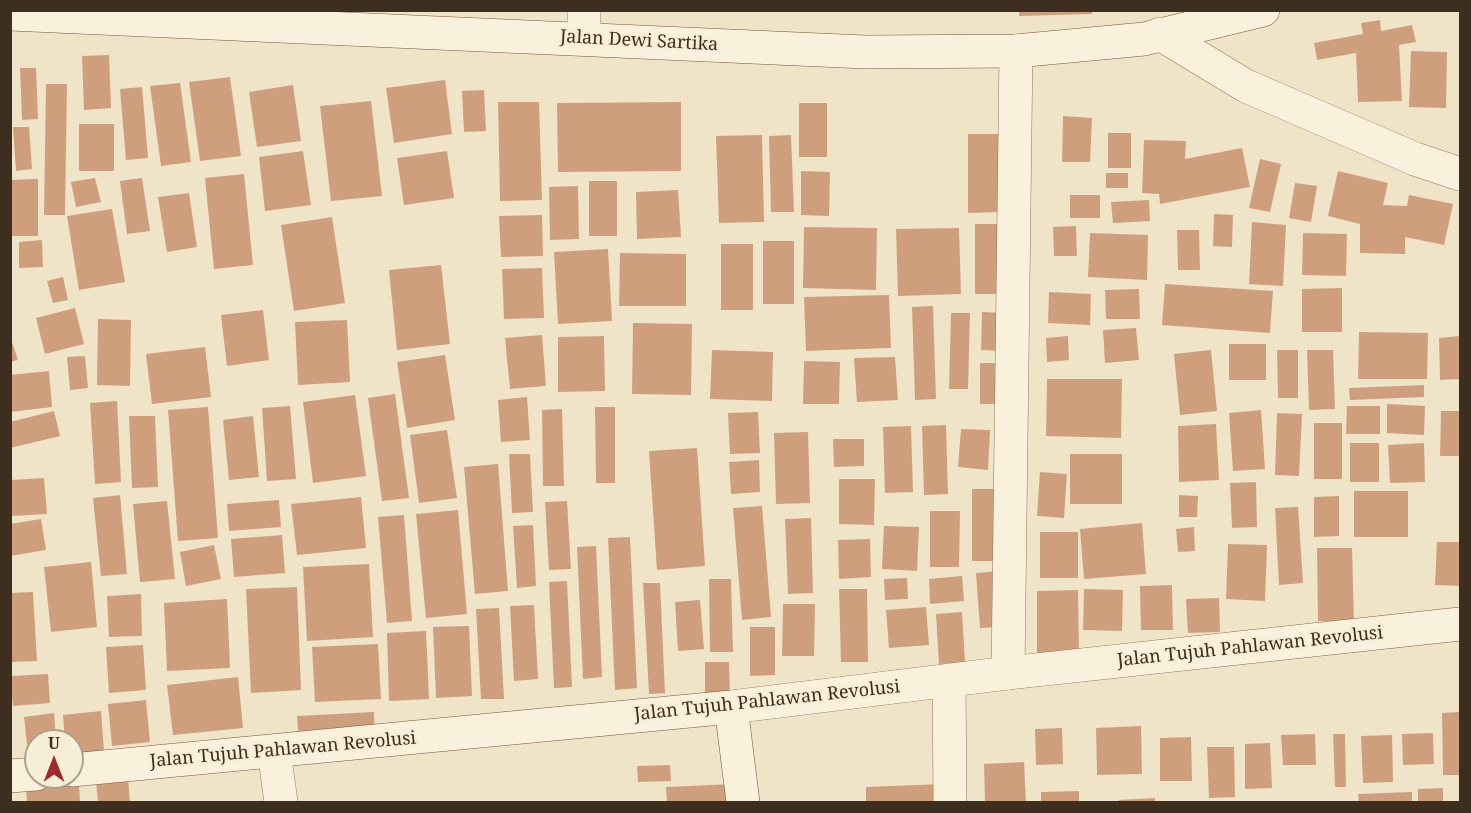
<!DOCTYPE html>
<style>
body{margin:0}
#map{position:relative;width:1471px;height:813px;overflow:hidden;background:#f0e4c8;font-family:"Noto Serif",serif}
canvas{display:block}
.frame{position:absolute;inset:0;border:12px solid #3d2e20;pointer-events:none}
.north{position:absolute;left:24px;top:729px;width:60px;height:60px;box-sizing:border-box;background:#f7eed8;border:2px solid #ada18e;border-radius:50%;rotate:0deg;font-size:16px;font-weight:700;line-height:24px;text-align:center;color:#3d2e20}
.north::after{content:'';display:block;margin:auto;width:21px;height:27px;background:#9e2a2b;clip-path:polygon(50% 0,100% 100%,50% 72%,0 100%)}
</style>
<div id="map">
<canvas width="1471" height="813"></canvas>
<div class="frame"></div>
<div class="north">U</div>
</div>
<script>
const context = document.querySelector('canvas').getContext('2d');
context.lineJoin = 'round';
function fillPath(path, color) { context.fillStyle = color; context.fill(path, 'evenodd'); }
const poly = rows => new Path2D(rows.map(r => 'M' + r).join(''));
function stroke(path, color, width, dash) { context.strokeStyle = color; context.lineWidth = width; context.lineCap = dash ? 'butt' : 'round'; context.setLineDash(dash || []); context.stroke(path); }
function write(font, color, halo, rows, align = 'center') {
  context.font = font + ' "Noto Serif",serif'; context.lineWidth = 5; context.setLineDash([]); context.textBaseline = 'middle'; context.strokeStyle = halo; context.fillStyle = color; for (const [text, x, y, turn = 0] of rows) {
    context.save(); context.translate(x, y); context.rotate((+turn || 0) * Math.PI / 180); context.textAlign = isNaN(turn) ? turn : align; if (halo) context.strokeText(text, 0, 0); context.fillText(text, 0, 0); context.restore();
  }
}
const building = poly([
 [1019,10,1092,10,1092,14,1019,16],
 [1380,20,1381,31,1412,25,1416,42,1399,45,1402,101,1358,102,1356,53,1317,60,1314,43,1363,34,1361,23],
 [1411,51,1447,52,1446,108,1409,107],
 [109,55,111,108,84,110,82,56],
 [20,68,36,68,38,119,22,120],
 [230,77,241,156,200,161,189,82],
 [445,80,452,134,394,143,386,88],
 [180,83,191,162,161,166,150,86],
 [46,84,67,84,65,215,44,215],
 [293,85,301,141,257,147,249,92],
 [142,87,148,158,126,160,120,89],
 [484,90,486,131,464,132,462,91],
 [371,101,382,196,331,201,320,106],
 [498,102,539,102,542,200,500,201],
 [681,102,681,171,558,172,557,103],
 [799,103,827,103,827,157,799,157],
 [1063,116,1092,118,1090,162,1062,162],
 [79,124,114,124,114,171,79,171],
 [13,127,29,127,32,169,16,171],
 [1108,133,1131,133,1131,168,1108,168],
 [968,134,999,134,1000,212,968,213],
 [762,135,764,222,719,223,716,136],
 [791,135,794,212,771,212,769,136],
 [1144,140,1186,141,1185,159,1242,148,1250,187,1160,204,1159,194,1142,193],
 [303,151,311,205,265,211,259,157],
 [447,151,454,198,404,205,397,158],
 [1260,159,1281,164,1270,212,1249,208],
 [801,171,830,172,829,216,801,215],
 [1338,171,1388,183,1383,205,1407,206,1409,195,1453,204,1444,245,1405,237,1405,254,1360,253,1360,224,1328,216],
 [1106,173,1128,173,1128,188,1106,188],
 [244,174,253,265,214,269,205,178],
 [95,178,101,202,76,207,71,182],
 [142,178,150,231,127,234,120,181],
 [38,179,38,236,10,236,10,180],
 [589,181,617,181,617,236,589,236],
 [1295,183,1317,186,1311,222,1289,218],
 [578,186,579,239,550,240,549,187],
 [678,190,681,237,637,239,636,192],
 [189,193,197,247,167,252,158,197],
 [1070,195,1100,195,1100,218,1070,218],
 [1149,200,1150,221,1113,223,1111,202],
 [112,209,125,282,79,290,67,216],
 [1214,214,1233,215,1232,247,1213,246],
 [542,215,543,256,501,257,499,216],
 [332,217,345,303,294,311,281,225],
 [1252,222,1286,225,1283,286,1249,284],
 [975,224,1003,224,1003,294,975,294],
 [1076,226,1077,256,1054,256,1053,227],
 [804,227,877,228,876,290,803,288],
 [959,228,961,294,898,296,896,229],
 [1177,230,1199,230,1200,270,1178,270],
 [1090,233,1148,235,1147,280,1088,277],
 [1303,233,1347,234,1346,276,1302,275],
 [42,240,43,267,19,268,19,242],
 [763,241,794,241,794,304,763,304],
 [721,244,753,244,753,310,721,310],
 [608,249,612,321,558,324,554,252],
 [620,253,686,254,686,306,619,306],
 [441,265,450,344,397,350,389,270],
 [542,268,544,318,504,319,502,269],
 [63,277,68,300,53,303,47,281],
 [1165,284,1273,291,1270,333,1162,325],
 [1342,288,1342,332,1302,332,1302,289],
 [1139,289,1140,319,1106,319,1105,290],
 [1049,292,1091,294,1090,325,1048,323],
 [889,295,891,348,806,351,804,297],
 [933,306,936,399,915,400,912,307],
 [75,308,84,344,45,354,36,318],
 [263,310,269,360,227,366,221,315],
 [982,312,1005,313,1004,351,981,350],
 [951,313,970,313,968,389,949,389],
 [98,319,131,320,130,386,97,385],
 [347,320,350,382,298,385,295,322],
 [633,323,692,324,691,395,632,394],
 [1136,328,1139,360,1105,363,1103,330],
 [1359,332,1428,333,1427,379,1358,379],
 [542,335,546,386,510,389,505,338],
 [10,336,18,360,10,362],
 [604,336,605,391,558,392,558,337],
 [1068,336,1069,360,1047,362,1046,338],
 [1460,336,1460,379,1440,380,1439,338],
 [1229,344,1266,344,1266,380,1229,380],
 [205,347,211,397,152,404,146,354],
 [712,350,773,352,772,401,710,399],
 [1211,350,1217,411,1180,415,1174,354],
 [1277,350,1298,350,1298,398,1278,398],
 [1307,350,1333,350,1335,409,1309,410],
 [445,355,455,420,407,428,397,362],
 [85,356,88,388,70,390,67,357],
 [895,357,898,400,857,402,854,358],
 [804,361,840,362,839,404,803,404],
 [980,363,1006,363,1005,404,980,404],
 [49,371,52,407,10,412,10,375],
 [1047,379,1122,379,1121,438,1046,436],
 [1424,385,1424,397,1350,400,1349,388],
 [395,394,409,498,382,501,368,398],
 [355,395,366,476,313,483,303,402],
 [527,397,530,440,501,442,498,400],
 [117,401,121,482,95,484,90,403],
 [1387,404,1425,406,1424,435,1387,433],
 [290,406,296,479,267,481,262,408],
 [1347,406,1380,406,1380,434,1346,434],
 [208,407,218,538,178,541,168,410],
 [595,407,615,407,615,483,596,483],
 [562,409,564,486,543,486,542,410],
 [1261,410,1265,469,1233,471,1229,413],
 [54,411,60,436,10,448,10,422],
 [1441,411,1460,411,1460,456,1440,456],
 [758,412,760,453,730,454,728,413],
 [1277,413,1302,414,1299,476,1275,475],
 [129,416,155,416,158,487,132,488],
 [253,416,259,477,229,480,223,420],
 [1314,423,1342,423,1342,479,1314,479],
 [1216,424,1219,480,1179,482,1178,426],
 [946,425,948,494,924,495,922,426],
 [911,426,913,492,885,493,883,427],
 [961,429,990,430,988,470,958,467],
 [447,430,457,498,419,503,410,435],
 [808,432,810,503,776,504,774,433],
 [833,439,864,439,864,466,834,467],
 [1350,443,1379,443,1379,482,1350,482],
 [1424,443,1425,482,1390,483,1388,445],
 [697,448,705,566,657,570,649,451],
 [509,454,530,454,533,512,512,513],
 [1070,454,1122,454,1122,504,1070,504],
 [759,460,760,492,731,494,729,462],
 [498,464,508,591,475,594,464,467],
 [1040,472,1067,474,1064,518,1037,516],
 [44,478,47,514,10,516,10,480],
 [839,479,875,479,874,525,839,524],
 [1256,482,1257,527,1232,528,1230,483],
 [972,489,998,489,998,561,972,561],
 [1354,491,1408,491,1408,537,1354,537],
 [120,495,127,574,101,576,93,498],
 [1179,495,1198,496,1197,517,1179,517],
 [1339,496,1339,536,1314,537,1314,497],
 [361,497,366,548,297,555,291,504],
 [279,500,281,527,229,531,227,504],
 [167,501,175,579,140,582,133,504],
 [567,501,571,569,549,570,545,502],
 [762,506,771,617,742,620,733,508],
 [1298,507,1303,583,1279,585,1275,508],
 [458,510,467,614,426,618,416,514],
 [930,511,960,511,959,567,930,567],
 [404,515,412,621,387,623,378,517],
 [811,518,813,593,788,594,785,519],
 [41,519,46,550,10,556,10,524],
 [1142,523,1146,574,1084,579,1080,529],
 [533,525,536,586,517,588,513,526],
 [884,526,919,527,917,571,882,569],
 [1194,527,1195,551,1178,552,1176,529],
 [1040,532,1078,532,1078,578,1040,578],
 [282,535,285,573,234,577,231,539],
 [630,537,637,688,615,690,608,538],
 [870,539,871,577,839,579,838,540],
 [1437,542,1460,542,1460,586,1435,585],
 [1228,544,1267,545,1265,601,1226,599],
 [214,545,221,579,186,586,180,552],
 [596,546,602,677,583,679,577,547],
 [1317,548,1352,548,1354,621,1318,621],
 [91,562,97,627,51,632,44,567],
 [369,564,373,637,307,641,303,567],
 [999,571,1002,627,980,628,976,573],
 [962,576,964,601,930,604,929,579],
 [907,578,908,599,885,600,884,579],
 [709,579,731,579,733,652,710,652],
 [567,581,572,687,554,688,549,582],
 [643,583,660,583,665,693,649,694],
 [1172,585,1173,630,1141,630,1140,586],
 [297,587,301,690,251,693,246,589],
 [839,589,867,589,868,662,841,662],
 [1084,589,1123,590,1122,631,1083,630],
 [1078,590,1079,658,1037,659,1037,591],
 [33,592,37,661,10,662,10,593],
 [141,594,142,636,109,637,107,596],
 [1219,598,1220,632,1188,633,1186,599],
 [227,599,230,668,167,671,164,603],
 [700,600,704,649,678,651,675,602],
 [783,604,815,604,814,656,782,656],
 [534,605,538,679,514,681,510,606],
 [926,607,929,645,889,648,886,610],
 [499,608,504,699,481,699,476,609],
 [962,612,965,662,939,664,936,614],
 [469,626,472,696,436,698,433,627],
 [750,627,775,627,775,675,750,676],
 [426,631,429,699,389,701,387,633],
 [378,644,381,699,315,702,312,647],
 [143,645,146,690,109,693,106,647],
 [705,662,729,662,730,692,705,693],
 [48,674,50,703,13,706,10,676],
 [238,677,243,728,173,735,167,685],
 [146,700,150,742,112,746,108,704],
 [101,711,104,751,72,754,72,741,65,741,63,715],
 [374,712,375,736,299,741,297,716],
 [1460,712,1460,775,1443,775,1442,713],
 [54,713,56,741,36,741,36,752,28,753,24,717],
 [1141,726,1142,774,1097,775,1096,728],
 [1062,728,1063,764,1036,765,1035,729],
 [1433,733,1434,764,1403,765,1402,734],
 [1315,734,1316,765,1283,765,1281,735],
 [1333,734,1345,734,1346,787,1335,787],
 [1392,735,1393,782,1363,783,1361,736],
 [1191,737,1192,781,1160,781,1160,738],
 [1270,743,1272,788,1245,789,1245,744],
 [1207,747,1234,747,1235,797,1209,798],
 [1024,762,1026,802,985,802,984,764],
 [670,765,671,781,638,782,637,766],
 [128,778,130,802,98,802,96,781],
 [79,784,80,802,27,802,26,787],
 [734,784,734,802,667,802,666,787],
 [944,784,944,802,866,802,866,787],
 [1443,788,1443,802,1418,802,1418,789],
 [1079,791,1079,802,1041,802,1041,792],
 [1412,792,1412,802,1359,802,1358,794],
 [1155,798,1155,802,1119,802,1119,800]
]);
const street = poly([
 [584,10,584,38],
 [1160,34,1246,86,1415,159,1460,174],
 [1008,673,1016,51],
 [949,681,950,802],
 [274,752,281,802]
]);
const secondary = poly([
 [10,14,865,52,1016,51,1144,39,1263,10],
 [731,707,743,802],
 [72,770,731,707,1008,673,1460,624],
 [10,776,36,774]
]);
const streetNames = [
 ["Jalan Dewi Sartika",639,41,3],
 ["Jalan Tujuh Pahlawan Revolusi",1250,647,-6],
 ["Jalan Tujuh Pahlawan Revolusi",767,701,-6],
 ["Jalan Tujuh Pahlawan Revolusi",283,750,-5]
];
fillPath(building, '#cf9f7d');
stroke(street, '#8d765c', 34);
stroke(secondary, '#6f573f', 34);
stroke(street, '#faf1dc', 33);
stroke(secondary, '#faf1dc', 33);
write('18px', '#3d2e20', '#f7eed8', streetNames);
</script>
